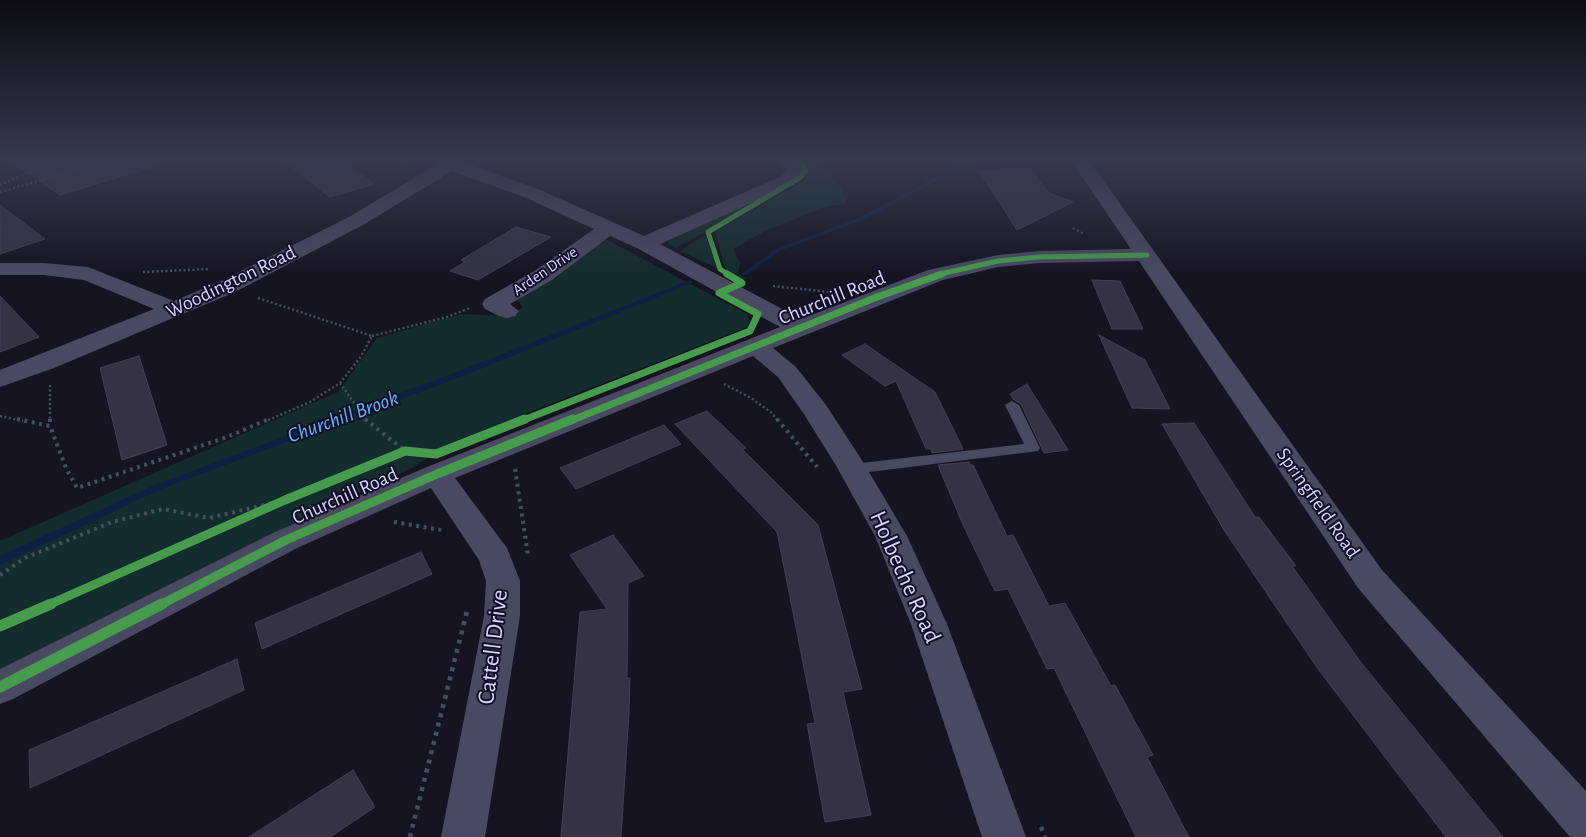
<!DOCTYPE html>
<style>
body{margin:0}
canvas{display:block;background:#161421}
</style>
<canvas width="1586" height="837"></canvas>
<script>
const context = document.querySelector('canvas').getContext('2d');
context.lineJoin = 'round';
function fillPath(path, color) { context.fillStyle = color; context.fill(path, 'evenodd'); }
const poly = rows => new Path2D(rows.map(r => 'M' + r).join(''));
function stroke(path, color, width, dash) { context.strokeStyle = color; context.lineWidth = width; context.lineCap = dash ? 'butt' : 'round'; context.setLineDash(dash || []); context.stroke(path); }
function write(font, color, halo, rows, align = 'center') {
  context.font = font + ' "Alegreya Sans",sans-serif'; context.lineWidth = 4; context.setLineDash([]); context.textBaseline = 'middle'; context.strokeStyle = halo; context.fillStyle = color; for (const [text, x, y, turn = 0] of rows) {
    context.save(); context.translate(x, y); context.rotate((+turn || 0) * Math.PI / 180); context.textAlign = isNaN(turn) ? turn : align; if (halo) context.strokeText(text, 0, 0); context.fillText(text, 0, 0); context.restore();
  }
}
const green = poly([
 [807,164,836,172,830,178,841,187,846,200,845,204,828,206,767,230,733,249,740,263,738,274,746,278,742,280,726,270,715,232,805,180,809,174],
 [778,191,676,248,669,244,668,241,674,235],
 [706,235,717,268,680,251],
 [607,240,747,314,749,319,747,327,448,444,412,468,241,549,0,672,0,541,338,392,377,338,462,314,506,316,523,308,516,297,597,241]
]);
const stream = poly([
 [975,159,983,159,951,173,865,219,780,251,746,275,742,275,741,274,776,249,861,217,947,171,975,159],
 [690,280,694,282,692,283,468,374,161,489,0,565,0,556,155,485,462,370,690,280]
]);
const building = poly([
 [7,159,158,159,159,165,60,195,7,159],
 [281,159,339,159,374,184,330,197,281,159],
 [1031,169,1049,193,1073,202,1017,230,979,171,1031,169],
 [0,205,45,239,0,254,0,205],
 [516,227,551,237,478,280,450,271,465,262,461,260,516,227],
 [1092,280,1120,281,1143,329,1112,329,1092,280],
 [0,296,39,337,0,352,0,296],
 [1099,335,1145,360,1170,409,1132,408,1099,335],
 [865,344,935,392,963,449,932,453,931,449,926,449,896,381,885,386,842,355,865,344],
 [139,356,167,445,122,460,100,368,139,356],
 [1027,384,1068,450,1044,453,1021,404,1013,399,1010,394,1027,384],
 [707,411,746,448,742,449,818,525,862,689,843,692,871,815,825,822,807,724,815,723,777,532,675,424,707,411],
 [1194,423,1255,517,1259,517,1296,566,1292,566,1359,660,1503,837,1446,837,1318,669,1224,530,1162,424,1194,423],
 [664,425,681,444,576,489,560,468,664,425],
 [969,462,971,465,973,465,1007,536,1013,535,1049,606,1065,603,1111,686,1115,685,1153,755,1147,757,1189,837,1136,837,1054,668,1047,669,1008,589,995,591,964,527,938,465,969,462],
 [613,535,644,576,628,583,627,678,630,678,629,712,621,837,561,837,580,612,607,609,570,555,613,535],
 [421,552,432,574,262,649,255,623,421,552],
 [237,659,244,690,30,788,29,750,237,659],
 [353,770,375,807,330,837,249,837,353,770]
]);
const pathFar2 = poly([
 [406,159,408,166],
 [0,185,59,159],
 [0,192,117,159],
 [1073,228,1084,234],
 [143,272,209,269],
 [773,286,829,292],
 [258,298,372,336,360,358,340,383,310,402,266,421],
 [372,336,447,317,470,308],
 [340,383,367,421],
 [724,384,751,398,772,413,778,421],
 [50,385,50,421],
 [0,416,23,421]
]);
const pathFar1 = poly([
 [17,419,50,426,66,468,77,488,227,437,269,419],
 [50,419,50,426],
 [365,419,405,451],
 [777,419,817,467],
 [515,469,528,555],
 [394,522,442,530],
 [0,575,25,558,112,522,163,509,209,518,285,500]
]);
const path = poly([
 [1041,827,1045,837],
 [410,837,467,611]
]);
const service = poly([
 [1012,401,1019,405,1040,448,1038,451,853,474,846,469,853,464,1024,444,1005,405,1012,401]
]);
const minor = poly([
 [427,159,457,160,538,189,644,236,782,176,787,169,773,159,795,159,801,162,805,171,794,184,660,244,801,319,928,270,998,255,1039,251,1131,249,1070,159,1088,159,1382,570,1586,791,1586,837,1570,837,1358,588,1139,261,1039,263,998,267,943,280,773,348,796,367,826,405,863,462,907,536,947,624,1026,837,982,837,911,624,875,536,838,469,804,414,778,377,753,356,455,478,507,548,520,581,520,616,485,837,441,837,484,616,486,581,479,560,431,488,297,548,13,699,0,704,0,669,275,532,427,467,780,327,637,248,610,236,552,280,510,304,519,311,515,316,507,318,499,316,485,309,482,304,485,299,536,270,594,229,524,197,452,171,363,225,235,292,54,368,0,387,0,370,154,309,84,280,44,275,0,275,0,263,44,263,88,267,174,301,219,282,349,217,436,165,427,159]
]);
const cyclewayFar3 = poly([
 [729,275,720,269,708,232,801,177,805,170,801,162,794,159],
 [936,275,998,261,1039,257,1147,255]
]);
const cyclewayFar2 = poly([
 [521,421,750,331,758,314,719,293,742,283,727,274],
 [570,421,877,297,942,274]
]);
const cyclewayFar1 = poly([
 [48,605,285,500,405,451,436,454,525,419],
 [160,605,286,540,437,474,573,419]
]);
const cycleway = poly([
 [0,626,51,604],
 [0,687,162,604]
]);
const farStreetnames = [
 ["Arden Drive",545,271,-34]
];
const streetNames = [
 ["Woodington Road",231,282,-26],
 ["Churchill Road",832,298,-22],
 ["Churchill Road",345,496,-24],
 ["Springfield Road",1318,503,55]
];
const waterNames = [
 ["Churchill Brook",343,417,-20]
];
const nearStreetnames = [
 ["Holbeche Road",905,577,66],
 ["Cattell Drive",493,647,-83]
];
fillPath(green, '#132c2d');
fillPath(stream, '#0d2144');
fillPath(building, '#343243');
stroke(building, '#433f54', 1);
stroke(pathFar2, '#44505f', 2.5, [2, 2.5]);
stroke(pathFar1, '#44505f', 4, [3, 4.5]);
stroke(path, '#44505f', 4.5, [4, 5.5]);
fillPath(service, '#4a4962');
fillPath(minor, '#4a4962');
stroke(cyclewayFar3, '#469c4c', 5);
stroke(cyclewayFar2, '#469c4c', 7);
stroke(cyclewayFar1, '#469c4c', 9);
stroke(cycleway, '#469c4c', 11);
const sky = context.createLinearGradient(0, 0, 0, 276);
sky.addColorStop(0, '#0c0b12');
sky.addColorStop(0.58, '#363a4e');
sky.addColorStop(1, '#363a4e00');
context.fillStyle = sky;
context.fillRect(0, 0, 1586, 276);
write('16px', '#d9d4ff', '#130f26', farStreetnames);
write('20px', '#d9d4ff', '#130f26', streetNames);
write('italic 21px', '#62b6ff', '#130f26', waterNames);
write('24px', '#d9d4ff', '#130f26', nearStreetnames);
</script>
